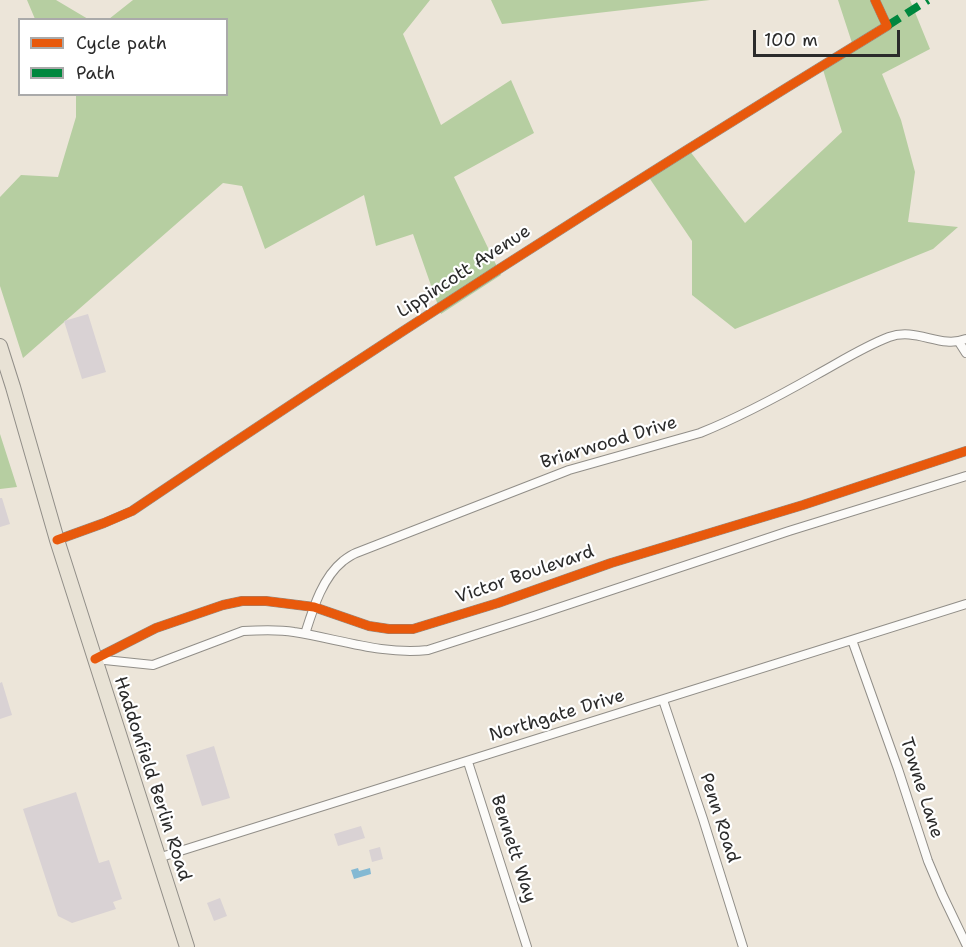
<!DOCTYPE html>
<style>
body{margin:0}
#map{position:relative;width:966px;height:947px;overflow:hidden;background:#ece5d9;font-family:"Shantell Sans",sans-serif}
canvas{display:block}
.legend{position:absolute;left:18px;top:18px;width:210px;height:78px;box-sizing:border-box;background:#fff;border:2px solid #aaa;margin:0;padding:8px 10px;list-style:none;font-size:18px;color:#2b2b2b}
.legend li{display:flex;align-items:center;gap:12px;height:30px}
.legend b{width:30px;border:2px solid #aaa}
.scale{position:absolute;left:753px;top:30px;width:147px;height:27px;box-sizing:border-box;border:3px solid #2b2b2b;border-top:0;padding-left:8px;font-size:18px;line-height:21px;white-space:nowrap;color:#2b2b2b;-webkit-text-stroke:4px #fff;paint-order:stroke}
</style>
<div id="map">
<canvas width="966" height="947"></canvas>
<ul class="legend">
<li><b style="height:8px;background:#e8590c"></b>Cycle path</li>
<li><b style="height:8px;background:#00873e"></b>Path</li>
</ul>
<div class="scale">100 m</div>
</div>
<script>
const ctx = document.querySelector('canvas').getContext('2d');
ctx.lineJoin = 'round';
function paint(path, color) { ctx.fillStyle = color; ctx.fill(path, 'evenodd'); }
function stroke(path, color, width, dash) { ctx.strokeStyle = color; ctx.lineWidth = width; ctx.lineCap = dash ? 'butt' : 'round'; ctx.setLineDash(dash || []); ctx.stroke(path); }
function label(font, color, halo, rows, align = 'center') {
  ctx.font = font + ' "Shantell Sans",sans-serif'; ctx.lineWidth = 4.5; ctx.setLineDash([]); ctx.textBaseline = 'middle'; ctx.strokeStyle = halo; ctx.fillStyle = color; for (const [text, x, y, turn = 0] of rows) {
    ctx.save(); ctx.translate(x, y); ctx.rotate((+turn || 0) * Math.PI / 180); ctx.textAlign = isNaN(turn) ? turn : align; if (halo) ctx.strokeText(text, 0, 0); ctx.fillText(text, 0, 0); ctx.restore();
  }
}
paint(new Path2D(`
 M27 0H56L88 19H35Z
 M133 0H430L403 34 441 125 511 80 534 133 454 177 501 275 441 314 413 234 376 246 364 195 265 249 242 186 223 183 23 358 0 286V197L21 175 58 177 76 117V95L226 94V20L109 19Z
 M491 0H710L502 24Z
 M838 0H910L930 49 882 74 901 120 915 172 908 222 958 227 933 249 735 329 692 295V241L650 179 689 150 745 223 842 132 821 63 853 46Z
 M0 434 17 487 0 489Z`), '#b6cea1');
paint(new Path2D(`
 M358 868 359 871 370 868 371 874 354 879 351 870Z`), '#84b9d3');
paint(new Path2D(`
 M88 314 106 372 82 379 64 321Z
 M0 498H2L10 524 0 527Z
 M2 682 12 715 0 719V683Z
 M214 746 230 798 202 806 186 755Z
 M76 792 99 863 109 860 122 899 113 902 116 909 72 923 58 916 23 809Z
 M361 826 365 838 338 846 334 834Z
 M380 847 383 859 372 862 369 850Z
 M220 898 227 916 214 921 207 903Z`), '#d9d2d4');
const street = new Path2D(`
 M959 342 966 353
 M57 540 104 523 132 511C380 343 632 182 887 26L875 0
 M305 634C313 609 322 578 343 561 347 558 351 555 356 553L569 470 700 433C740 417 779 396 816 375 840 362 863 347 889 337 917 327 940 349 966 339
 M852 640 898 769 928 861 942 894 966 944
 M95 659 156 628 223 605 242 601H266L314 607 369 626 389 629H413L498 603 611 563 803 505 966 451
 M95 659 153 665 243 631C259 630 278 629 294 632 339 639 382 655 428 650L534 616 789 531 966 476
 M663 700 703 819 743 947
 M468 762 527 947
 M158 858 966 604`);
const primary = new Path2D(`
 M0 346 13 387 57 540 187 947`);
stroke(street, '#918e88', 10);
stroke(primary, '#918e88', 16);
stroke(street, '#fcfbf9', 8);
stroke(primary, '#e8e2d5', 14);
stroke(new Path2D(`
 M887 26 928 0`), '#00873e', 8, [15, 8]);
stroke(new Path2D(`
 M57 540 104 523 132 511C380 343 632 182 887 26L875 0
 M95 659 156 628 223 605 242 601H266L314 607 369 626 389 629H413L498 603 611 563 803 505 966 451`), '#e8590c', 9);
label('18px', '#2b2b2b', '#fff', [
 ["Lippincott Avenue",464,272,-33],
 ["Briarwood Drive",609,443,-17],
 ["Victor Boulevard",525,575,-19],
 ["Northgate Drive",557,716,-17],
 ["Haddonfield Berlin Road",152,779,72],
 ["Towne Lane",921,788,72],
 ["Penn Road",719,818,72],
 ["Bennett Way",513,849,72]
]);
</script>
